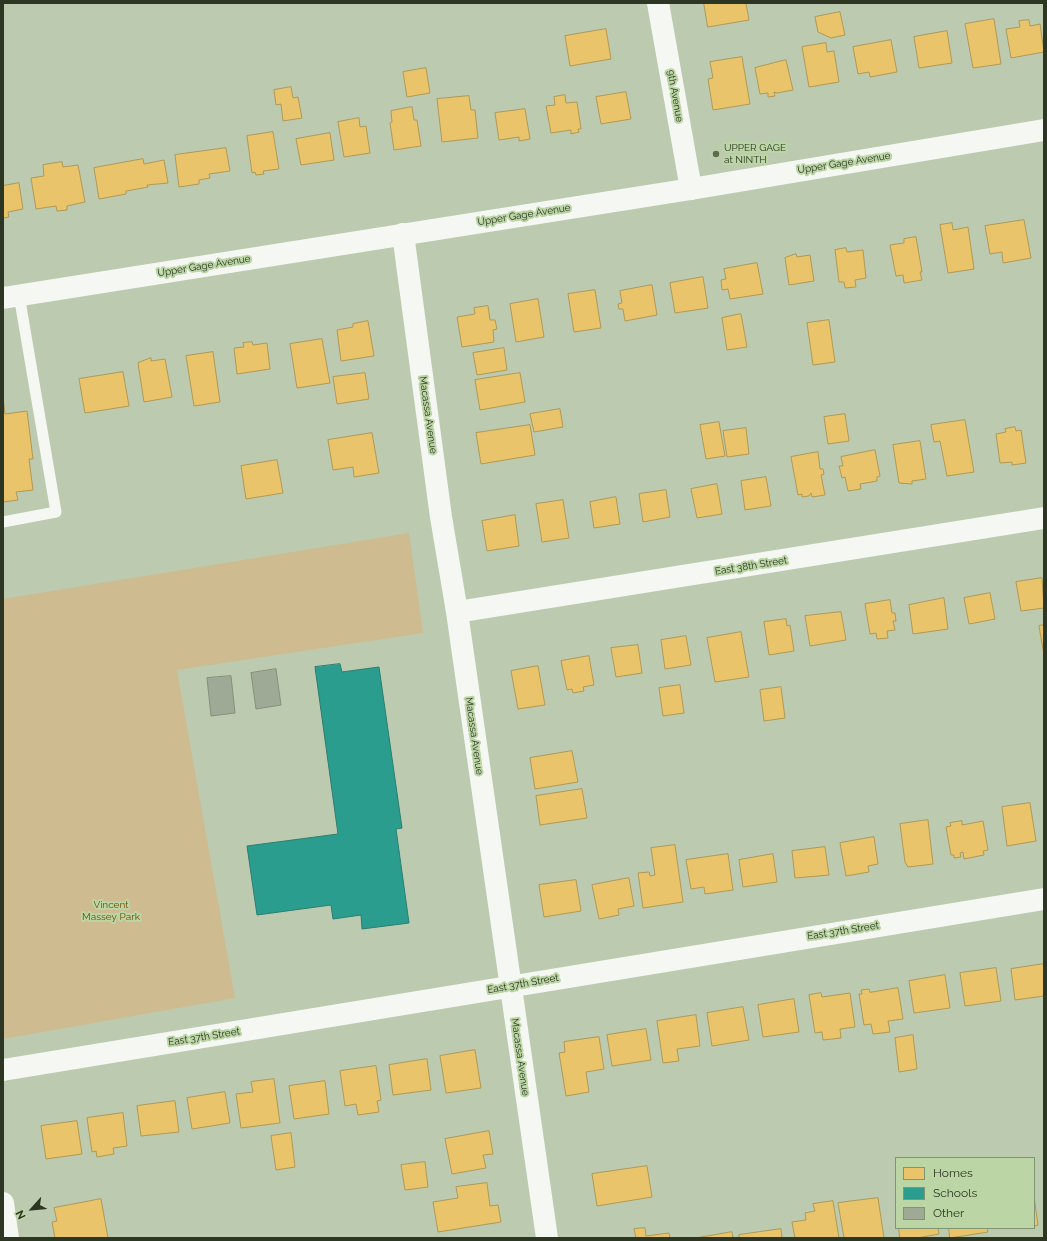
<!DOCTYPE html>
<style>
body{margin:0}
#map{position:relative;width:1047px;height:1241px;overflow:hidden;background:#bccab0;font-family:Raleway,sans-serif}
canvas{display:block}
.frame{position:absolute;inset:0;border:4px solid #2c3623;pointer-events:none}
.legend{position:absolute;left:895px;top:1157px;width:140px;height:72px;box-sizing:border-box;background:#bbd5a5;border:1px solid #829571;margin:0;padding:5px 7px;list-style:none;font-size:12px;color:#2c3623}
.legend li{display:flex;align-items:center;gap:8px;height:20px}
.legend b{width:20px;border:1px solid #829571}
.north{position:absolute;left:12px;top:1189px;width:40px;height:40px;-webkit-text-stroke:3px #bbd5a5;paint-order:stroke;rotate:243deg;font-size:11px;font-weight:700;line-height:16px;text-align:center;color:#2c3623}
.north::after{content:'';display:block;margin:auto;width:14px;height:18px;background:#2c3623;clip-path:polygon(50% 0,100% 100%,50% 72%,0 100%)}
</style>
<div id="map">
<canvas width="1047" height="1241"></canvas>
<div class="frame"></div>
<ul class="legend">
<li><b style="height:11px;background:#e9c46a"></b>Homes</li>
<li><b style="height:11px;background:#2a9d8f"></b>Schools</li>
<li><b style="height:11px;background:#9eaa95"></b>Other</li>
</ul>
<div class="north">N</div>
</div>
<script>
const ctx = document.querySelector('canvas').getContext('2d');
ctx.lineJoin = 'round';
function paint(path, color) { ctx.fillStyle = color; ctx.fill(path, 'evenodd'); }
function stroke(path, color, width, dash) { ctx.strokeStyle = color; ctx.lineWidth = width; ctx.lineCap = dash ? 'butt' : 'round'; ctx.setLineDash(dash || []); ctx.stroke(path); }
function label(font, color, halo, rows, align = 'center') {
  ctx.font = font + ' Raleway,sans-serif'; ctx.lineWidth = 4; ctx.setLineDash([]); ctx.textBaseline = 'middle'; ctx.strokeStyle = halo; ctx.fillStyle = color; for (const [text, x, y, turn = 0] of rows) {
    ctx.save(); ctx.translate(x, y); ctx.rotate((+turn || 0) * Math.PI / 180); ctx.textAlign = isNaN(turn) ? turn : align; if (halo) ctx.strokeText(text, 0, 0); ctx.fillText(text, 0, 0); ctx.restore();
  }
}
paint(new Path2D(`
 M409 533 423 633 177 670 235 998 3 1039V599Z`), '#cebb90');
const homes = new Path2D(`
 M704 3H746L749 20 708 27Z
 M840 12 845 35 831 38 818 32 815 17Z
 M994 19 1001 64 973 68 965 24Z
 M1029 20 1030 26 1040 24 1044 52 1011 58 1006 29 1020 27 1019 21Z
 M606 29 611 59 570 66 565 36Z
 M947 31 952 63 919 68 914 37Z
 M891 40 897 72 870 77 869 72 858 74 853 47Z
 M826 43 827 52 834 51 839 82 809 87 802 47Z
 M742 57 750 104 713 110 708 79 713 78 710 62Z
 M786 60 793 90 777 93 774 92 775 96 768 97V93L760 94 755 68Z
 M426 68 430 93 407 97 403 72Z
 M291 87 293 98 298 97 302 118 283 121 281 104 276 105 274 90Z
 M626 92 631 119 601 124 596 97Z
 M565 95 566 103 577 102 581 129H578L579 132 571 134V130L551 133 546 106 555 105 554 97Z
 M469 96 471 110H475L478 138 442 142 437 99Z
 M412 107 414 120H417L421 146 394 150 390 123 392 122 391 111Z
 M525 109 530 139 519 141V137L499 140 495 113Z
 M359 118 360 127 366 126 370 153 344 157 338 122Z
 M273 132 279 169 263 171 264 174 256 175 255 172 252 173 247 136Z
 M330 133 334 160 301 165 296 139Z
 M226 148 230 171 209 174 210 178 199 180V184L179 187 175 155Z
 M143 159 144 164 164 160 168 183 147 185 148 187 126 191V194L99 199 94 168Z
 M62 162 63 167 78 165 85 202 67 206V210L57 211 56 206 36 209 31 178 44 176 43 165Z
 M19 183 23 209 8 212 9 217 3 218V186Z
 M1024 220 1031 258 1003 263 1002 252 990 254 985 226Z
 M952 223 953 230 968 227 974 269 948 273 940 225Z
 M916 237 922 272H920L922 280 904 283 903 275 896 276 890 245 904 243V239Z
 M846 248 847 252 863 250 866 278 855 280 856 287 845 288 844 282H839L835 250Z
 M796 254 797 257 810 255 814 281 789 285 785 258Z
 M757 263 763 294 730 299 728 289 722 290 721 280 726 279 724 269Z
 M703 277 708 308 675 313 670 283Z
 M652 285 657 315 625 321 623 309H619L618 304 622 303 620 291Z
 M595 290 601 328 574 332 568 294Z
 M538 299 544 337 516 342 510 304Z
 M488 306 490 320H495L497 329 493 330 494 342 462 347 457 317 475 314 474 308Z
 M741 314 747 347 727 350 722 318Z
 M829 320 835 362 813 365 807 323Z
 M368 321 374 356 341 361 337 330 353 327V324Z
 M322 339 330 383 297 388 290 344Z
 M252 342 253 345 267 343 270 369 237 374 234 348 244 347 243 343Z
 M504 348 507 370 477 375 473 353Z
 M213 352 220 402 194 406 186 356Z
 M151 358V361L165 359 172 397 144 402 138 363Z
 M123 372 129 406 85 413 79 379Z
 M365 373 369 399 337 404 333 377Z
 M520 373 525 402 480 410 475 380Z
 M3 397 5 414 27 411 33 459H29L33 490 16 492 18 500 3 502Z
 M560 409 563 427 534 432 530 414Z
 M845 414 849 441 828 444 824 417Z
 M965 420 974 472 947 476 940 441 934 442 931 425Z
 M719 422 725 456 706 459 700 425Z
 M530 425 535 455 481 464 476 433Z
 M1015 427 1016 431 1021 430 1026 463 1012 465V462L1000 463 996 434 1006 432 1005 429Z
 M746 428 749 454 727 457 723 431Z
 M372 433 379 473 354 477 353 467 333 470 328 440Z
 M920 441 926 479 912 481V484L899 483 893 445Z
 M875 450 880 476 877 477V481L860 484 861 489 848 491 845 477 842 478 839 466H843L841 457Z
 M818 452 820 469H823L824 474 821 475 825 495 812 497 811 493 809 496 802 497V494L798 495 791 457Z
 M277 460 283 493 246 499 241 466Z
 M766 477 771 506 745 510 741 481Z
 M717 484 722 514 697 518 691 489Z
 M666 490 670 517 643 522 639 494Z
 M616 497 620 524 594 528 590 502Z
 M563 500 569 538 542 542 536 504Z
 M515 515 519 546 487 551 482 521Z
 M1042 578 1044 608 1021 611 1016 582Z
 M990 593 995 619 969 624 964 598Z
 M944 598 948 629 913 634 909 605Z
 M890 600 892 613H895L896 621H893L895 630 887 631 888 638 877 639 876 633 870 634 865 604Z
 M841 612 846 640 810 646 805 616Z
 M786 619 787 626 790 625 794 651 769 655 764 622Z
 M1044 625V655L1039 626Z
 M741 632 749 677 715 682 707 638Z
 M686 636 691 665 665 669 661 640Z
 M638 645 642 673 616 677 611 648Z
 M589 656 594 685 583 687 584 691 573 693 572 689 567 690 561 661Z
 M538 666 545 705 518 709 511 671Z
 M680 685 684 713 663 716 659 688Z
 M781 687 785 718 764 721 760 690Z
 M572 751 578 782 535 789 530 758Z
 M582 789 587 818 540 825 536 796Z
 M1030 803 1036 841 1007 846 1002 807Z
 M928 820 933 864 908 867 905 862 900 824Z
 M962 821V825L983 821 988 850 983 851 984 855 964 859 963 852 960 853 961 857 954 858V855H951L946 827 951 826 950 823Z
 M874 837 878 864 868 866 869 872 846 876 840 843Z
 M675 845 683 902 643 908 638 873 649 872 650 876 655 875 651 848Z
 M825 847 829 875 795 878 792 851Z
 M728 854 733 890 705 894 704 887 691 889 686 860Z
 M773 854 777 882 743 887 739 860Z
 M629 878 634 906 618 909 619 915 599 919 592 885Z
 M576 880 581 911 544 917 539 885Z
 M1044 964V996L1015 1000 1011 969Z
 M996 968 1001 1001 965 1006 960 973Z
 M945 975 950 1008 914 1013 909 981Z
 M898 988 903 1019 888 1021 890 1032 873 1034 871 1024 864 1025 859 994H862L861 990 869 989 870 992Z
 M821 993 822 997 850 993 855 1027 840 1029 841 1038 823 1040 822 1032 815 1033 809 995Z
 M794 999 799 1032 763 1037 758 1005Z
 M743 1007 749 1040 712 1046 707 1013Z
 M696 1015 700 1046 677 1049 679 1061 663 1063 657 1021Z
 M646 1029 651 1060 612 1066 607 1035Z
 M913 1035 917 1069 899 1072 895 1038Z
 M599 1037 604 1069 586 1072 589 1092 566 1096 559 1053 565 1052 564 1042Z
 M475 1050 481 1088 446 1093 440 1056Z
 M427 1059 431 1090 393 1095 389 1065Z
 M376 1066 381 1100 377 1101 379 1112 358 1115 356 1104 345 1106 340 1071Z
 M274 1079 280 1123 241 1128 236 1094 253 1092 251 1082Z
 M325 1081 329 1114 294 1119 289 1086Z
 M225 1092 230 1123 192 1129 187 1098Z
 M175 1101 179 1132 141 1136 137 1106Z
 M123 1113 127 1146 113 1148 114 1154 97 1157 96 1151 92 1152 87 1118Z
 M77 1121 82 1154 46 1159 41 1126Z
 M489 1131 493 1154 483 1155 486 1168 452 1174 445 1139Z
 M291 1133 295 1167 276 1170 271 1136Z
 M425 1162 428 1187 405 1190 401 1165Z
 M647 1166 652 1197 597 1206 592 1174Z
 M487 1183 490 1206 498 1205 501 1222 438 1232 433 1202 458 1198 456 1187Z
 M1034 1196 1038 1225 1034 1226Z
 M878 1198 884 1238H844L838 1203Z
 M101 1199 108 1238H55L52 1222 57 1221 54 1208Z
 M833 1201 839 1238H795L792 1222 806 1220 805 1213 815 1211 813 1204Z
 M645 1228 646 1236 669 1233 670 1238H636L634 1229Z
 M899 1228H938L939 1234 917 1238H900Z
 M949 1228H987L988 1232 950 1238Z
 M781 1229 782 1238H739V1235Z
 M732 1232 733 1238H696Z`);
paint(homes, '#e9c46a');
stroke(homes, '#b09955', 1);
const schools = new Path2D(`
 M340 664 342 672 379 667 402 828 396 829 409 923 362 929 361 915 333 919 331 905 257 915 247 846 338 834 315 667Z`);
paint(schools, '#2a9d8f');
stroke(schools, '#2b7e6f', 1);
const building = new Path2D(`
 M276 669 281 705 256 709 251 673Z
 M231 676 235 713 211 716 207 678Z`);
paint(building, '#9eaa95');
stroke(building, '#85907b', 1);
stroke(new Path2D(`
 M3 522 56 512 19 295`), '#f5f7f3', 11);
stroke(new Path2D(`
 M658 3 691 189
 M403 234 441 517 457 612 547 1238
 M457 612 1044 518
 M3 1070 1044 899
 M3 1203 8 1238`), '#f5f7f3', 22);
stroke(new Path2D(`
 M3 298 691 189 1044 130`), '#f5f7f3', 22);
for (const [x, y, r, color] of [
 [716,154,4,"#5e6a54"]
]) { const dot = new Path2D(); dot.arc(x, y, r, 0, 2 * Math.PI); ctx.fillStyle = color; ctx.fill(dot); stroke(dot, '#bbd5a5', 1.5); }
label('10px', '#2c3623', '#bbd5a5', [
 ["9th Avenue",675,96,80],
 ["Upper Gage Avenue",844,163,-9],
 ["Upper Gage Avenue",524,215,-9],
 ["Upper Gage Avenue",204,266,-9],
 ["Macassa Avenue",428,415,82],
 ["East 38th Street",751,566,-9],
 ["Macassa Avenue",474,736,82],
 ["East 37th Street",843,931,-9],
 ["East 37th Street",523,984,-10],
 ["East 37th Street",204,1037,-9],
 ["Macassa Avenue",520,1057,82]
]);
label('10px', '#2c3623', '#bbd5a5', [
 ["UPPER GAGE",724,148],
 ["at NINTH",724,160]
], 'left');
label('10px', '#774a00', '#bbd5a5', [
 ["Vincent",111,905],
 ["Massey Park",111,917]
]);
</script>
